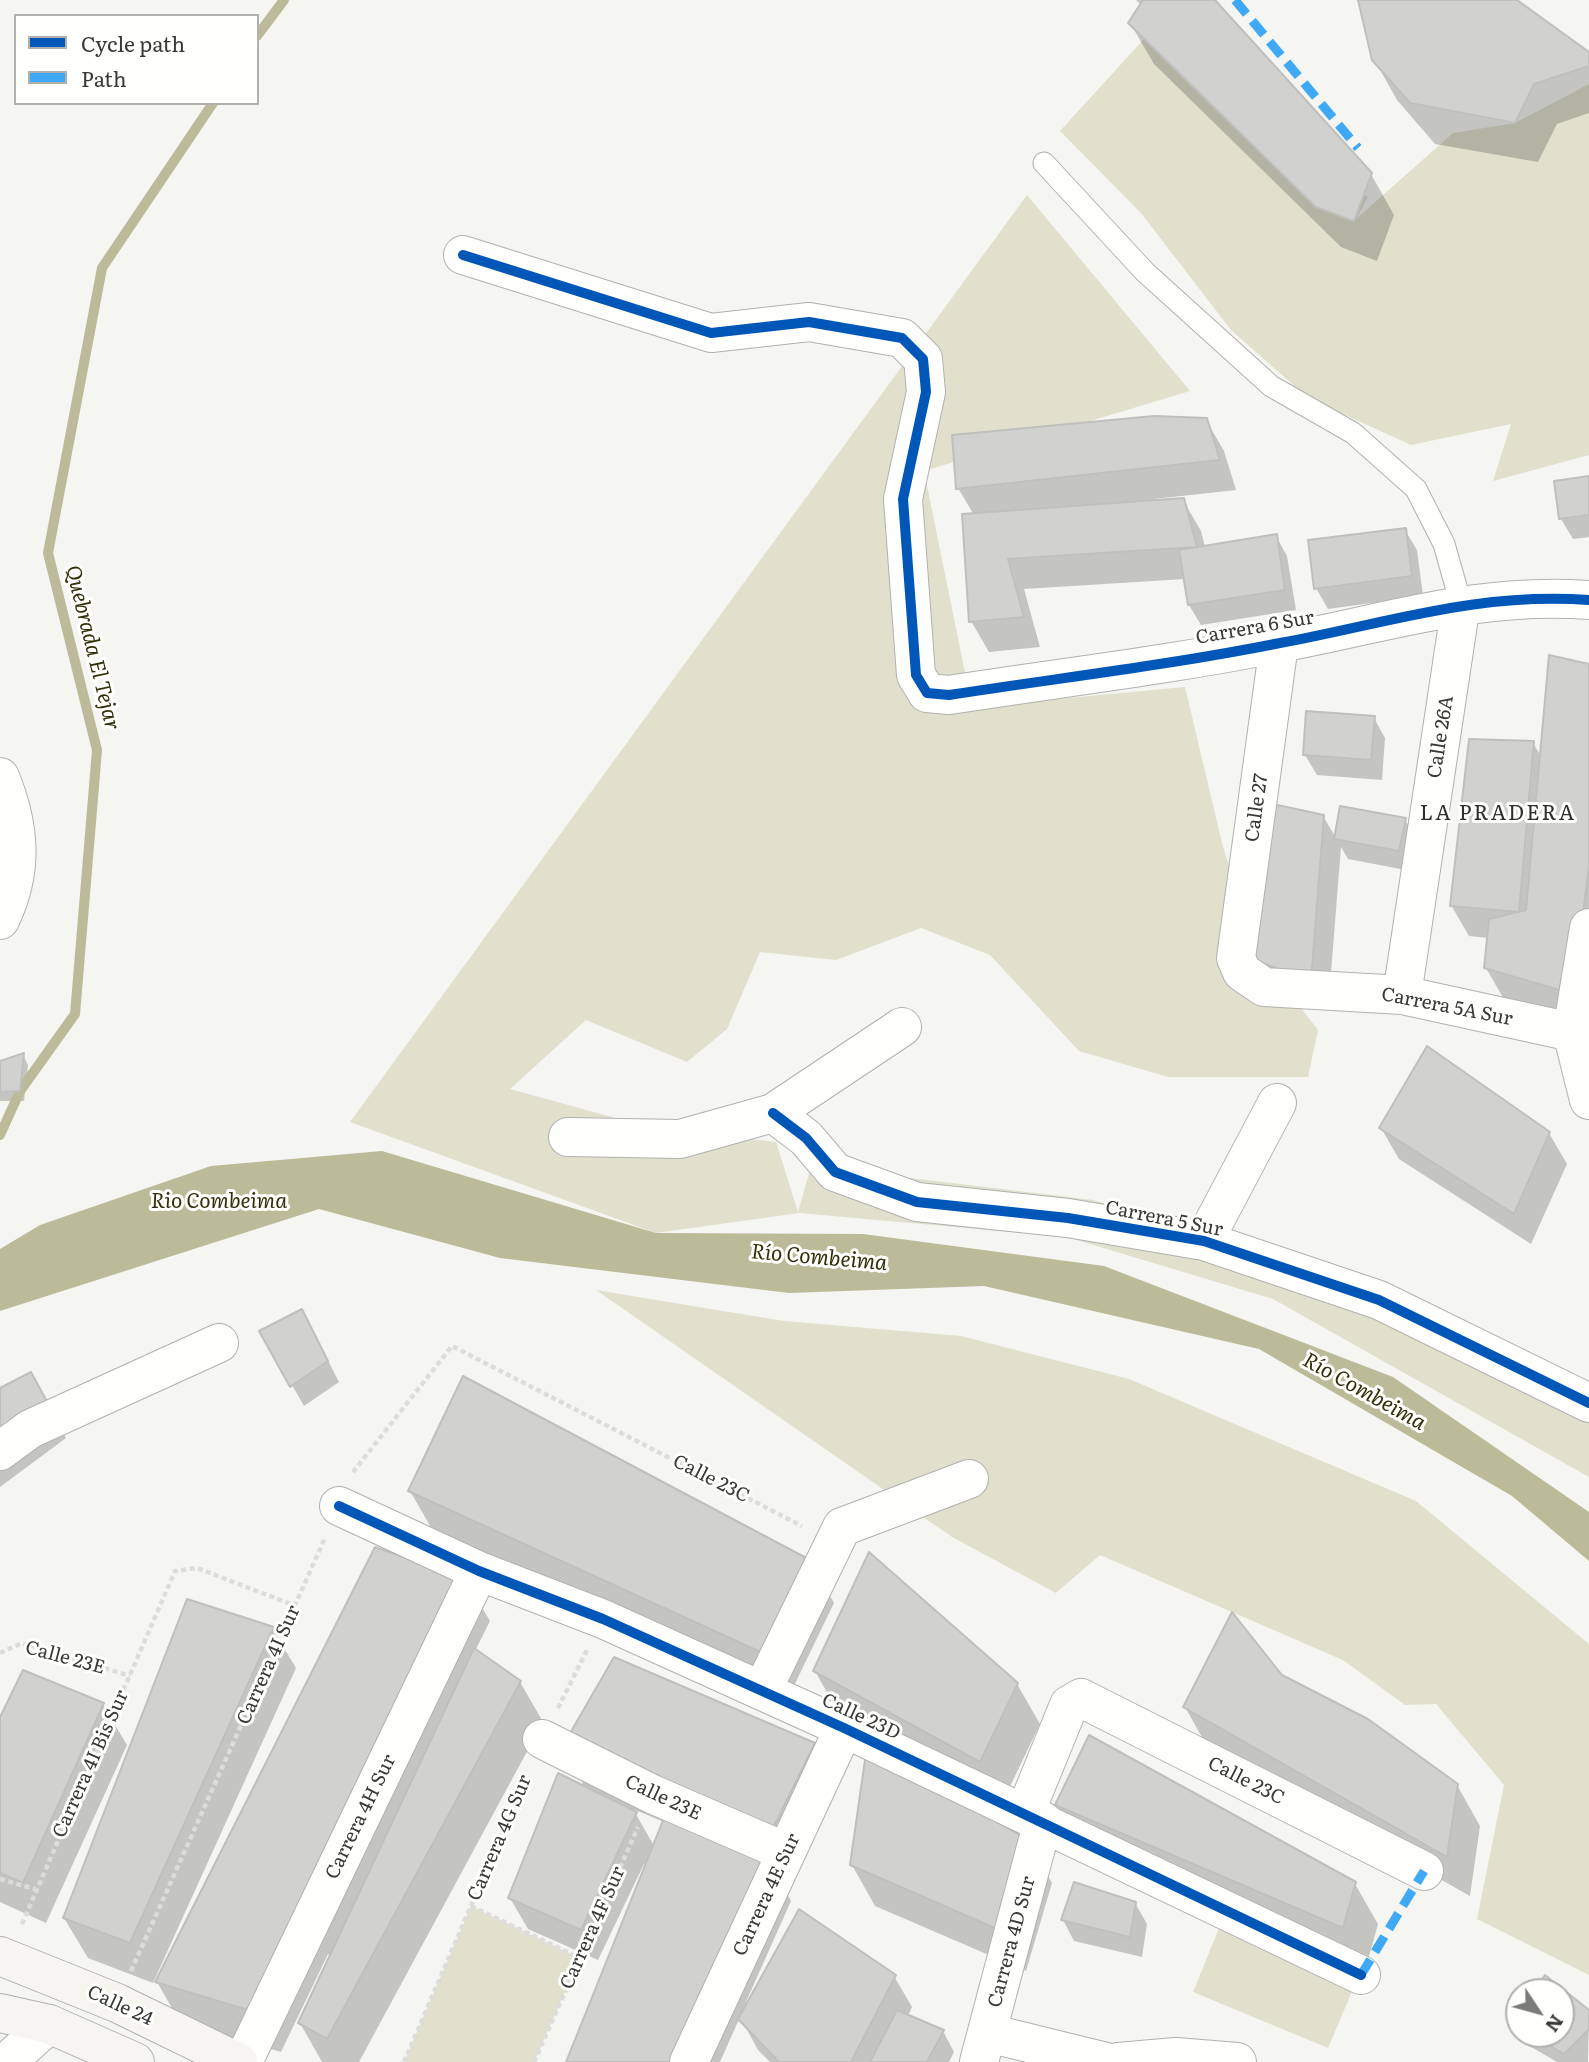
<!DOCTYPE html>
<meta charset="utf-8">
<style>
body{margin:0}
#map{position:relative;width:1589px;height:2062px;overflow:hidden;background:#f5f5f2;font-family:Literata,serif}
canvas{display:block}
.legend{position:absolute;left:14px;top:14px;width:245px;height:91px;box-sizing:border-box;background:#fffffe;border:2px solid #b0b0ae;margin:0;padding:9px 12px;list-style:none;font-size:21px;color:#393937}
.legend li{display:flex;align-items:center;gap:14px;height:35px}
.legend b{width:35px;border:2px solid #b0b0ae}
.north{position:absolute;left:1505px;top:1978px;width:70px;height:70px;box-sizing:border-box;background:#fffffe;border:2px solid #b0b0ae;border-radius:50%;rotate:126deg;font-size:19px;font-weight:700;line-height:28px;text-align:center;color:#393937}
.north::after{content:'';display:block;margin:auto;width:24px;height:32px;background:#7b7b78;clip-path:polygon(50% 0,100% 100%,50% 72%,0 100%)}
</style>
<div id="map">
<canvas width="1589" height="2062"></canvas>
<ul class="legend">
<li><b style="height:9px;background:#0057b8"></b>Cycle path</li>
<li><b style="height:9px;background:#3fa9f5"></b>Path</li>
</ul>
<div class="north">N</div>
</div>
<script>
const ctx = document.querySelector('canvas').getContext('2d');
ctx.lineJoin = 'round';
function paint(path, color) { ctx.fillStyle = color; ctx.fill(path, 'evenodd'); }
function stroke(path, color, width, dash) { ctx.strokeStyle = color; ctx.lineWidth = width; ctx.lineCap = dash ? 'butt' : 'round'; ctx.setLineDash(dash || []); ctx.stroke(path); }
function label(font, color, halo, rows, align = 'center') {
  ctx.font = font + ' Literata,serif'; ctx.lineWidth = 6; ctx.setLineDash([]); ctx.textBaseline = 'middle'; ctx.strokeStyle = halo; ctx.fillStyle = color; for (const [text, x, y, turn = 0] of rows) {
    ctx.save(); ctx.translate(x, y); ctx.rotate((+turn || 0) * Math.PI / 180); ctx.textAlign = isNaN(turn) ? turn : align; if (halo) ctx.strokeText(text, 0, 0); ctx.fillText(text, 0, 0); ctx.restore();
  }
}
paint(new Path2D(`
 M1175 5 1319 161 1368 197 1356 219 1453 133 1515 123 1589 84V455L1493 481 1511 424 1411 445 1308 398 1231 330 1141 213 1060 131Z
 M1027 195 1190 391 924 471 972 707 1185 687 1222 843 1253 946 1318 1030 1308 1077H1168L1079 1051 990 955 921 928 836 960 760 952 727 1029 687 1062 586 1020 510 1089 648 1127 776 1142 798 1212 811 1166 1093 1200 1318 1269 1589 1384V1477L1273 1299 1067 1237 799 1213 656 1233 350 1122Z
 M596 1290 784 1321 961 1336 1129 1379 1416 1501 1589 1644V1975L1477 1919 1504 1785 1436 1704 1405 1705 1343 1660 1100 1555 1056 1593 952 1537Z
 M471 1906 580 1958 534 2062H404Z
 M1220 1926 1356 1982 1328 2048 1193 1992Z`), '#e0e0cd');
paint(new Path2D(`
 M382 1151 656 1233 863 1234 1104 1266 1393 1377 1589 1512V1561L1512 1496 1259 1349 984 1286 789 1293 500 1258 319 1209 0 1311V1249L40 1225 211 1166Z`), '#bcbb99');
paint(new Path2D(`
 M1136 0H1213L1371 174 1394 215 1377 261 1341 247 1154 64 1130 23 1141 5Z
 M1360 0H1514L1589 54V113L1557 124 1538 162 1435 144 1397 100 1374 59Z
 M1206 420 1224 451 1236 490 1154 499V502L1183 500 1201 531 1205 547 1276 536 1287 556 1296 610 1201 625 1189 605 1185 579 1024 589 1040 647 989 652 971 621 974 515 958 488Z
 M1589 477V537L1573 539 1561 519 1556 482Z
 M1405 530 1417 550 1423 596 1328 609 1316 588Z
 M1589 665V1031L1509 1008 1486 968 1489 938 1469 936 1451 905 1533 743 1542 758Z
 M1374 718 1385 738 1382 780 1317 775 1305 755Z
 M1323 816 1336 838 1405 820 1417 840 1411 871 1348 859 1341 847 1328 1010 1273 991 1255 960Z
 M23 1055 28 1065 24 1101H0V1063Z
 M1381 1128 1549 1133 1567 1164 1531 1244 1399 1159Z
 M261 1331H313L339 1382 304 1406Z
 M0 1390 48 1405 66 1438 0 1487Z
 M410 1491 811 1562 834 1603 790 1694 433 1531Z
 M466 1580 490 1621 475 1651 520 1682 543 1722 359 2062H322L300 2023 331 1956 328 1954 281 2052 180 2022 157 1982Z
 M272 1628 296 1668 153 1983 88 1958 64 1918Z
 M815 1671 1017 1684 1040 1724 1003 1801 838 1712Z
 M24 1672 103 1705 127 1745 46 1923 0 1902V1721Z
 M1281 1677 1457 1785 1480 1826 1470 1896 1208 1748 1185 1707Z
 M814 1745 837 1785 771 1867 791 1901 746 2002 894 1976 912 2007 908 2016 943 2031 954 2052 949 2062H770L758 2050 740 2017 720 2062H568L647 1865 644 1864 598 1960 528 1929 510 1898 586 1789 563 1749ZM633 1809 664 1822 654 1846Z
 M1057 1805 1355 1884 1378 1924 1366 1967 1080 1845Z
 M1029 1842 1052 1883 1026 1971 875 1906 852 1865Z
 M1135 1903 1147 1924 1142 1957 1074 1941 1063 1920Z
 M1545 1977 1589 2013 1588 2062H1557L1526 2044 1520 2034H1561V1992H1535Z`), '#0003');
stroke(new Path2D(`
 M257 36 284 0
 M0 1135 20 1091 75 1014 97 750 48 553 102 268 213 103`), '#bcbb99', 10);
const building = new Path2D(`
 M1143 0H1215L1372 173 1354 221 1316 207 1128 23Z
 M1358 0H1517L1589 52V66L1534 84 1515 123 1410 103 1372 60Z
 M1154 416 1207 418 1220 460 956 489 952 435Z
 M1589 476V515L1559 519 1554 481Z
 M1184 498 1197 547 1008 559 1024 617 969 622 962 514Z
 M1406 528 1412 576 1314 589 1308 540Z
 M1277 534 1285 590 1188 605 1179 550Z
 M1549 655 1589 664V866L1573 994 1484 968 1489 919 1526 910Z
 M1306 711 1375 716 1371 760 1303 755Z
 M1469 739 1534 741 1519 912 1450 906Z
 M1268 803 1324 815 1311 981 1254 960Z
 M1340 806 1406 818 1399 851 1334 839Z
 M1427 1046 1550 1132 1514 1214 1379 1128Z
 M24 1053 20 1091 0 1092V1061Z
 M302 1309 328 1361 290 1387 259 1331Z
 M31 1372 50 1407 0 1444V1388Z
 M463 1376 812 1561 767 1655 408 1491Z
 M375 1547 468 1579 258 2013 155 1982Z
 M869 1552 1018 1683 980 1762 813 1671Z
 M187 1599 274 1627 130 1943 63 1918Z
 M1232 1612 1282 1675 1368 1719 1458 1784 1447 1857 1183 1707Z
 M474 1648 521 1681 327 2039 298 2023Z
 M614 1657 815 1743 769 1836 561 1749Z
 M23 1670 104 1703 23 1883 0 1873V1717Z
 M1089 1735 1356 1882 1343 1928 1055 1805Z
 M867 1746 1030 1841 1004 1932 850 1865Z
 M558 1773 637 1812 581 1930 508 1898Z
 M666 1813 769 1859 680 2062H566Z
 M1074 1882 1136 1902 1130 1937 1061 1920Z
 M799 1909 896 1975 851 2062H779L738 2019Z
 M1545 1975 1589 2010V2029L1564 2054 1530 2034H1561V1992H1533Z
 M897 2010 944 2030 927 2062H870Z
 M1519 2013V2028L1512 2023Z`);
paint(building, '#d1d1cf');
stroke(building, '#bfbfbd', 2);
const service = new Path2D(`
 M1044 163 1145 272 1271 386 1353 433 1416 489 1444 544 1461 604`);
const minor = new Path2D(`
 M463 255 711 333 809 322 902 338 923 359 926 392 903 499 916 675 927 693 949 695C1059 678 1170 665 1280 643 1388 623 1477 592 1589 600
 M1279 644 1236 958 1242 972 1264 987 1402 995 1572 1032
 M0 777C20 826 24 871 0 920
 M1589 928 1572 1032 1589 1100
 M1402 995 1461 604
 M773 1113 806 1138 835 1172 917 1202 1068 1218 1204 1241 1379 1300 1589 1403
 M568 1137 680 1139 773 1113 902 1027
 M1204 1241 1277 1103
 M0 1451 30 1429 219 1343
 M339 1506 479 1571 603 1619 844 1728 1361 1975
 M762 1691 842 1527 969 1479
 M542 1739 652 1794 786 1852
 M1025 1813 1069 1705 1081 1698 1424 1871
 M988 2033 1106 2062
 M7 2062 49 2024
 M243 2062 479 1571
 M689 2062 844 1728
 M979 2062 1043 1821
 M1118 2062 1176 2057 1237 2062`);
const secondary = new Path2D(`
 M0 1956 117 2003 238 2062
 M0 2013 49 2024 135 2062`);
stroke(service, '#b1b1af', 23);
stroke(minor, '#b1b1af', 40);
stroke(secondary, '#b1b1af', 40);
stroke(new Path2D(`
 M353 1472 452 1346 802 1526
 M0 1653 22 1643 130 1676
 M558 1708 587 1650
 M0 1879 35 1889
 M471 1906 580 1958
 M22 1924 175 1571 197 1568 296 1606
 M131 1971 325 1538
 M404 2062 528 1773
 M534 2062 638 1827`), '#dcdcdb', 4.5, [5, 3.5]);
stroke(service, '#fefefd', 21);
stroke(minor, '#fefefd', 38);
stroke(secondary, '#f6f5f0', 38);
stroke(new Path2D(`
 M1235 0 1358 148
 M1361 1975 1424 1871`), '#3fa9f5', 9, [18, 9]);
stroke(new Path2D(`
 M463 255 711 333 809 322 902 338 923 359 926 392 903 499 916 675 927 693 949 695C1059 678 1170 665 1280 643 1388 623 1477 592 1589 600
 M773 1113 806 1138 835 1172 917 1202 1068 1218 1204 1241 1379 1300 1589 1403
 M339 1506 479 1571 603 1619 844 1728 1361 1975`), '#0057b8', 10);
label('19px', '#393937', '#fffffe', [
 ["Carrera 6 Sur",1255,628,-10],
 ["Calle 26A",1441,737,-81],
 ["Calle 27",1257,808,-82],
 ["Carrera 5A Sur",1447,1007,11],
 ["Carrera 5 Sur",1164,1219,11],
 ["Calle 23C",711,1479,27],
 ["Calle 23E",65,1658,15],
 ["Carrera 4I Sur",269,1665,-66],
 ["Calle 23D",861,1717,25],
 ["Carrera 4I Bis Sur",91,1764,-66],
 ["Calle 23C",1246,1781,27],
 ["Calle 23E",663,1798,25],
 ["Carrera 4H Sur",361,1817,-64],
 ["Carrera 4G Sur",500,1838,-67],
 ["Carrera 4E Sur",767,1895,-65],
 ["Carrera 4F Sur",593,1928,-66],
 ["Carrera 4D Sur",1012,1942,-75],
 ["Calle 24",120,2006,25]
]);
label('italic 21px', '#313009', '#fffffe', [
 ["Quebrada El Tejar",92,648,76],
 ["Rio Combeima",219,1202],
 ["Río Combeima",819,1258,5],
 ["Río Combeima",1364,1392,29]
]);
ctx.letterSpacing = '2px';
label('21px', '#30302c', '#fffffe', [
 ["LA PRADERA",1498,814]
]);
ctx.letterSpacing = '0px';
</script>
